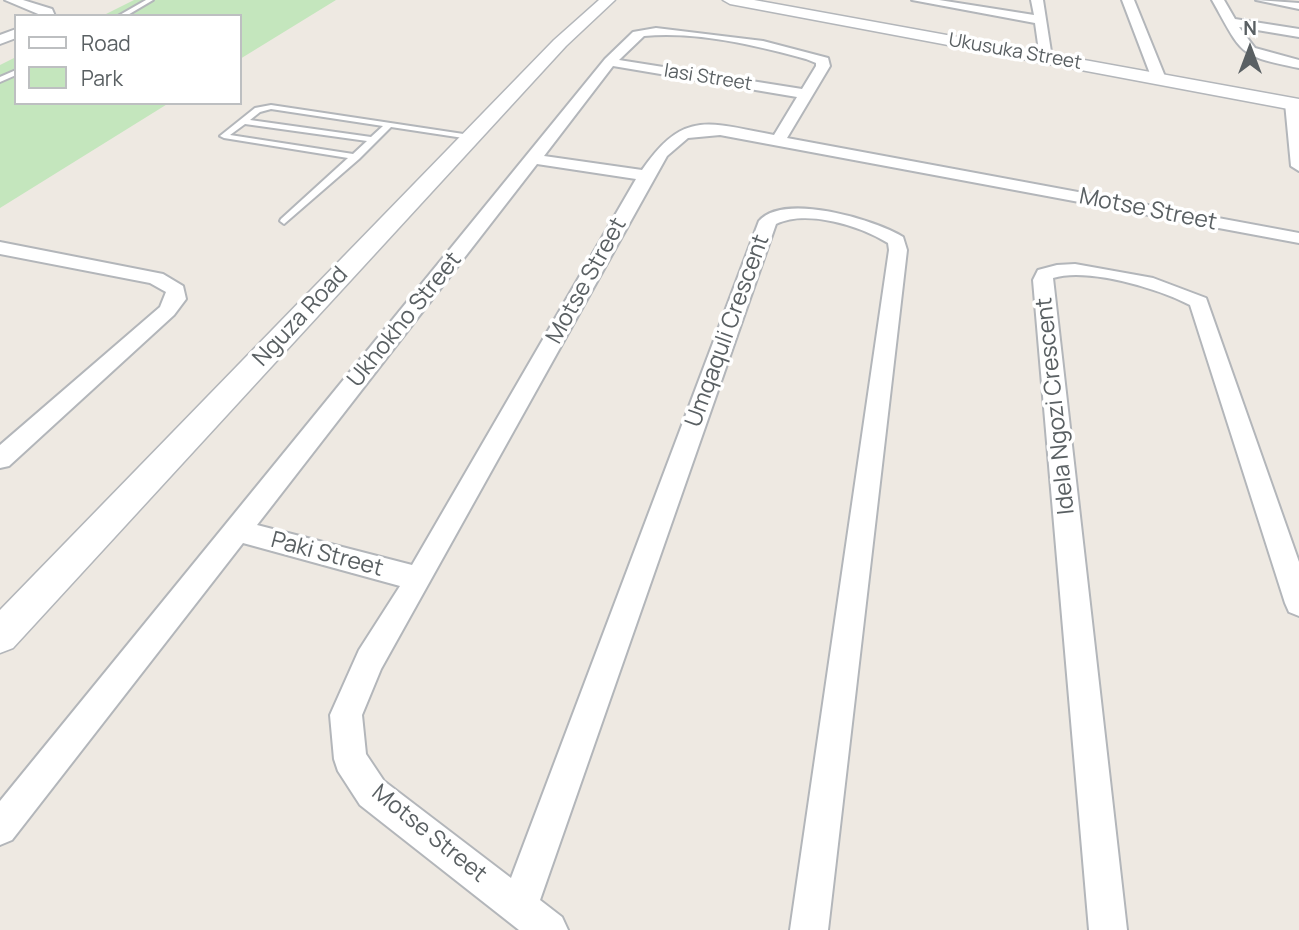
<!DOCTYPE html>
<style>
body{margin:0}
#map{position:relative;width:1299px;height:930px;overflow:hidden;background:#eee9e2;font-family:Manrope,sans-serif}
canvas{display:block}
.legend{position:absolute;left:14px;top:14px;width:228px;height:91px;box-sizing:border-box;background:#fff;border:2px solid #bdbfc1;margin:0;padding:9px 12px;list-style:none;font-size:21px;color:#5a6063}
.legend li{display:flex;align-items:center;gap:14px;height:35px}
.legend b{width:35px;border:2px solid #bdbfc1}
.north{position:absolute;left:1215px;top:14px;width:70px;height:70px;-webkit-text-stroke:5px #fff;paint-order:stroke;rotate:0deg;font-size:19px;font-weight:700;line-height:28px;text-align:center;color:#5a6063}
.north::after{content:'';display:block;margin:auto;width:24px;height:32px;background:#5a6063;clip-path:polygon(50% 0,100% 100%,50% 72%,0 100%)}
</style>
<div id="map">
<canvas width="1299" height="930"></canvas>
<ul class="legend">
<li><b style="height:9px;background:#fff"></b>Road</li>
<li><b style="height:19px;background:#c4e6bd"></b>Park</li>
</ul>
<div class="north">N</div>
</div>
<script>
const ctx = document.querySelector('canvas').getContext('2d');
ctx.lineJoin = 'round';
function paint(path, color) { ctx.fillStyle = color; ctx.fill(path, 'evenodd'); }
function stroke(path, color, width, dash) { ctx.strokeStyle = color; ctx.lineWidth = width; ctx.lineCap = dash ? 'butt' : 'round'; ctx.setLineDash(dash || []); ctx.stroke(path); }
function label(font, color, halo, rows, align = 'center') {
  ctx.font = font + ' Manrope,sans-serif'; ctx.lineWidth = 7; ctx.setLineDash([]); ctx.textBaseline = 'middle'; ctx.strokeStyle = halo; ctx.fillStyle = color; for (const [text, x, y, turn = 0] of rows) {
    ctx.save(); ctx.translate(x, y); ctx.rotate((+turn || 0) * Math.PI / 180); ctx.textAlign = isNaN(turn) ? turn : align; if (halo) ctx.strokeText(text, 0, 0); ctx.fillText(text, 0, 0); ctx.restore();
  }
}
paint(new Path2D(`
 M134 0H336L240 59V16H102Z
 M16 57V103H169L0 208V65Z`), '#c4e6bd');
const service = new Path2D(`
 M146 0H153L126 16H118Z
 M16 70V75L0 82V77Z
 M271 105 470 135 474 137 470 139 391 127 359 159 284 224 280 221 281 219 348 158 224 138 220 136 255 108ZM271 109 383 126 371 137 250 120 260 112ZM245 124 367 141 353 154 230 135Z`);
const minor = new Path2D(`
 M5 0H23L52 9 55 16H43Z
 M912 0H939L1034 15 1031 0H1043L1052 58 1046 62 1040 58 1035 23Z
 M1122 0H1134L1166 79 1164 82 1152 79Z
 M1212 0H1224L1235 19 1299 29V37L1239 27 1255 48 1299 60V68C1237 56 1242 53 1212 0Z
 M1256 0 1299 3V9Z
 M656 28 763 41 828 58 830 66 787 138 1299 233V243L720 135 688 138 667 156 381 669 362 715 366 754 384 781 511 878 759 221C784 192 876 220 903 237L907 250 828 930H790L889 250 888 243C861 226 807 209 776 224L540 900 562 917 568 930H519L360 805 338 771 334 759 330 715 359 650 400 586 243 543 12 840 0 845V801L605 59 633 32ZM644 36C696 31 755 45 806 59L816 63V66L802 89 619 60ZM613 66 797 97 774 135C709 123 684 109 642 170L544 156ZM537 164 636 179 412 565 257 525Z
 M16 29V38L0 44V35Z
 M1292 99 1299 103V171L1291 166 1285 103Z
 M0 242 163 274 183 286 186 299 174 315 9 466 0 468V445L160 307 166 292 150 283 0 254Z
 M1075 264 1153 278 1206 298 1299 562V616L1289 612 1285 603 1190 305C1159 289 1088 267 1053 278L1127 930H1089L1033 280 1038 270 1057 265Z`);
const tertiary = new Path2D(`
 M599 0H615L566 46 13 648 0 653V610L554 40Z
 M723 0H754L1299 99V111L730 4Z`);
stroke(service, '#b3b6ba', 4);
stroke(minor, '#b3b6ba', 4);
stroke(tertiary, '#b3b6ba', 3);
paint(service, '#fff');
paint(minor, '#fff');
paint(tertiary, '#fff');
label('19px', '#5a6063', '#fff', [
 ["Ukusuka Street",1015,52,10],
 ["Iasi Street",708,78,9]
]);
label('23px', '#5a6063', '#fff', [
 ["Motse Street",1148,210,11],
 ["Motse Street",587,281,-61],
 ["Nguza Road",301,317,-47],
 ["Ukhokho Street",405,320,-51],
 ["Umqaquli Crescent",728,331,-70],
 ["Idela Ngozi Crescent",1056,406,-96],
 ["Paki Street",327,555,15],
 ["Motse Street",429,834,39]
]);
</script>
